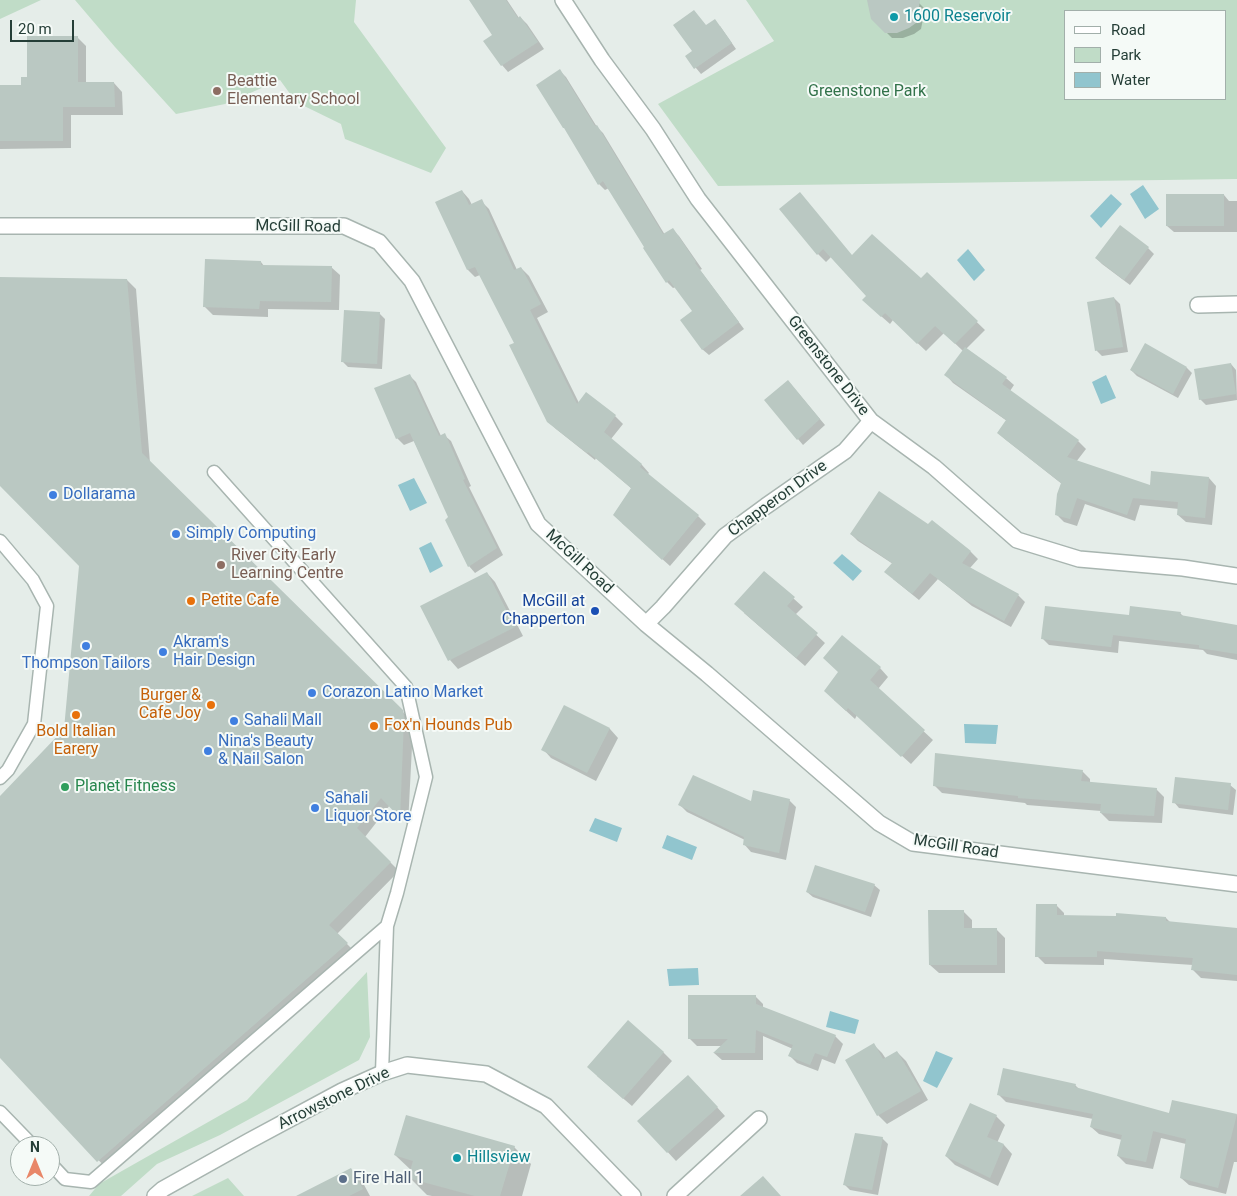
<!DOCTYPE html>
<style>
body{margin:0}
#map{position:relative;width:1237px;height:1196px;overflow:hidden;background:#e5ede9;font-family:Roboto,sans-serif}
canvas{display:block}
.legend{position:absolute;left:1064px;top:10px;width:162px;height:90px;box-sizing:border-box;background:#f5faf7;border:1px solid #a2afaa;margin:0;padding:6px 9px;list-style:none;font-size:15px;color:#253e37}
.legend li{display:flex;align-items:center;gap:10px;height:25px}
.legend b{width:25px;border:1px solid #a2afaa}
.north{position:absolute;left:10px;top:1136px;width:50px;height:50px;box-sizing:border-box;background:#f5faf7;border:1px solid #a2afaa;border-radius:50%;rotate:0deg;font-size:14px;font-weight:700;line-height:20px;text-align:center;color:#253e37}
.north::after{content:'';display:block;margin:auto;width:18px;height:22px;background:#e88668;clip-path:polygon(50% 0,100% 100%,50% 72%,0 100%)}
.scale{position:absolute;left:10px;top:20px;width:64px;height:22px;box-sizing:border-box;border:2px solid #253e37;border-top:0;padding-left:6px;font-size:15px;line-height:18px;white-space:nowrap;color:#253e37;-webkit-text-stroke:4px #f5faf7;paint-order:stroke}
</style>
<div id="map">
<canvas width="1237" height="1196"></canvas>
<ul class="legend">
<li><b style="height:6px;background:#fff"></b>Road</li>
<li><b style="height:14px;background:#c0dcc7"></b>Park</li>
<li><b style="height:14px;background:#91c5ce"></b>Water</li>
</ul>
<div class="north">N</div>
<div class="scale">20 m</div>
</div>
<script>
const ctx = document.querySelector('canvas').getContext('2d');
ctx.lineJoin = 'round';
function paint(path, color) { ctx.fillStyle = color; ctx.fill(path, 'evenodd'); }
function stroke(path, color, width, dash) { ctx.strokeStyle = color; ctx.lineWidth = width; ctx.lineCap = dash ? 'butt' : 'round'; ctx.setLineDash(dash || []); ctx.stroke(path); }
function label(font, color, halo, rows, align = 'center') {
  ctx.font = font + ' Roboto,sans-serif'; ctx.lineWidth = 4; ctx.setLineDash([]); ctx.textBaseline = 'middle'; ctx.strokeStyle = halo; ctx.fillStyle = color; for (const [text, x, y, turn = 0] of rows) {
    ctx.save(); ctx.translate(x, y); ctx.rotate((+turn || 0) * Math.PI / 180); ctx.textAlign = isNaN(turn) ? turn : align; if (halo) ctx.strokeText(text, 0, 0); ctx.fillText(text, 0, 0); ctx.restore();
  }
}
paint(new Path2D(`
 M0 0H41L0 19Z
 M75 0H356L354 22 446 148 431 173 345 139 341 124 296 102 280 80 225 104 176 114 115 47Z
 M746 0H1237V179L718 186 658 104 774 41ZM1066 11H1226V99H1066Z
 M367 972 370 1037 359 1060 220 1135 157 1164 121 1196H89L99 1184 247 1100Z
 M228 1178 244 1196H192Z`), '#c0dcc7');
paint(new Path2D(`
 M1143 185 1159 209 1145 219 1130 194Z
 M1111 194 1122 204 1101 228 1090 216Z
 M968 249 985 270 974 281 957 260Z
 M1106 375 1116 398 1101 404 1092 382Z
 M414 478 427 503 410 511 398 485Z
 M431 542 443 566 430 573 419 548Z
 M842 554 862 571 853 581 833 563Z
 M964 724 998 725 996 744 965 743Z
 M595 818 622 828 617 842 589 831Z
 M667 835 697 847 692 860 662 848Z
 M698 968 699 985 669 986 667 969Z
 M830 1011 859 1020 855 1034 826 1027Z
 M936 1051 953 1058 937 1088 923 1081Z`), '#91c5ce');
paint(new Path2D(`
 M471 0H507L519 18 520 17 527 24 544 49 508 72 502 65 494 35Z
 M871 0H916L925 9 921 29 914 34 903 38H892L872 18Z
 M706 26H720L736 49 701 74 686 56 694 51Z
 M78 38 86 46V83H114L122 92 123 115H71V148L0 149V87L22 86 28 78Z
 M559 70 566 77 597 127 603 133 665 235 673 230 679 236 702 269 700 270 744 329 709 355 702 349 694 312 676 287 673 288 667 282 609 188 605 190 599 184Z
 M462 191 469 199 472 205 481 201 489 209 517 270 521 268 529 276 548 312 537 318 579 403 587 394 615 416 623 424 611 439 642 465 649 473 647 475 698 516 706 524 670 566 622 523 632 489 596 458 595 460 556 429 548 421 516 343 480 275 475 277 468 270Z
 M1224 195 1229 201H1237V232H1174L1167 226Z
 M781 210 853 256 921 280 927 274 985 330 966 349 1006 378 1014 385 1010 391 1078 441 1086 449 1076 462 1151 487 1209 478 1216 486 1212 525 1186 522 1178 515 1179 509 1140 505 1135 521 1085 504 1077 526 1064 522 1056 514 1062 484 1006 440 998 433 1007 421 953 383 946 375 963 351 944 333 926 351 893 320 890 324 872 308 867 296 831 257 826 262 818 254Z
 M1148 248 1154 254 1130 285 1102 264 1096 258Z
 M261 262 264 266 331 267 340 275 339 310 268 309V317L213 315 204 306Z
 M0 278 127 280 136 289 150 463 411 720 413 727 408 825 390 805 365 837 399 871 337 934 355 952 107 1169 0 1056V798L65 730 80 566 0 485Z
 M1114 298 1120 304 1128 352 1102 356 1097 351 1088 303Z
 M379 313 385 319 382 369 348 367 343 362Z
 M1231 364 1236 370 1237 400 1206 405 1200 399Z
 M1187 368 1192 373 1178 398 1137 376 1131 370Z
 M409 375 416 382 441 436 444 435 451 441 471 486 469 487 503 555 475 573 469 566 450 518 414 441 404 445 397 438Z
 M788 381 825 425 803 445 766 401Z
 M932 522 971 552 978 559 970 568 1018 595 1025 602 1011 627 972 606 938 579 919 600 893 579V564L858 541 851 534 928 526Z
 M764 572 803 607 795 615 825 643 805 666 744 613Z
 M487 573 495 582 523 636 458 669 450 660Z
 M1180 613 1184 617 1237 626V660L1207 654 1203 650 1119 641 1118 653 1049 645 1043 639 1130 617Z
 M880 668 888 677 878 689 933 740 911 764 857 715 855 719 834 700 840 672Z
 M565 707 610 729 618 738 596 781 551 758 543 749Z
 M1082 771 1090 779V783L1156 789 1164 797 1162 823 1109 821 1101 813V811L1027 805 1025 803 942 793 934 785Z
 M1230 785 1236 790 1233 815 1179 808 1174 802Z
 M789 800 796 807 786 860 751 852 744 844 745 840 687 812 680 805 752 803Z
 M874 885 880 890 871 917 813 897 807 892Z
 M1056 905 1064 913V916L1166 918 1171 923 1237 930V981L1201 978 1193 970V965L1104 959V965L1045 964 1037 956Z
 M963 911 972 920V929H996L1005 938V973H939L930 965Z
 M755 996 763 1004V1008L835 1036 843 1044 835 1064 822 1059 818 1071 797 1063 790 1056 793 1049 763 1036V1060H722L714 1053 722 1046H697L689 1038Z
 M874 1045 882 1053 886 1059 897 1052 906 1061 928 1100 887 1124 878 1115 847 1060Z
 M663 1052 672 1061 632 1106 597 1076Z
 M697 1085 725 1116 676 1161 639 1121Z
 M1075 1085 1079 1089 1169 1114 1173 1101 1237 1115V1162H1234L1226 1194 1189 1185 1181 1178 1186 1144 1161 1138 1153 1169 1126 1164 1118 1156 1122 1140 1099 1134 1091 1127 1093 1119 1006 1102 998 1094Z
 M996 1116 1005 1125 997 1143 1004 1145 1012 1154 998 1186 955 1165 946 1156Z
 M882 1138 888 1144 878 1195 850 1190 844 1184Z
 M514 1147 531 1164 522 1196H432L427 1195 410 1178 412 1171 395 1155Z
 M350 1169 362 1181 370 1196H310Z`), '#0003');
paint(new Path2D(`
 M469 0H506L518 18 520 16 538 42 501 66 483 41 492 35Z
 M867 0H920L918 15 916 23 909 28 897 33H885L871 19Z
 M694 10 706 25 715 19 732 43 694 69 685 56 692 51 673 25Z
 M27 36H78V82H114L115 107H63V141H0V85H21V77H27Z
 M560 69 595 126 597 125 663 234 673 228 696 262 695 263 739 322 702 350 680 320 692 311 669 280 666 283 643 248 644 247 603 181 598 185 564 128H563L536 85Z
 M462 190 469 205 482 199 514 270 521 267 541 304 530 310 577 404 586 392 616 415 604 432 642 464 640 467 699 515 662 560 613 515 631 488 588 452 587 453 547 422 509 345 514 343 475 267 467 270 435 202Z
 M800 192 852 255 872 234 921 278 927 272 978 321 955 344 935 326 917 344 885 313 881 317 862 300 866 296 823 249 817 255 779 209Z
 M1166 194H1224V226H1166Z
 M1120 225 1149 247 1124 280 1095 258Z
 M205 259 261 261V265L332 266 331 302 260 301 259 309 203 307Z
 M0 277 127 279 142 453 403 710 404 717 400 818 381 798 357 828 391 862 329 925 348 943 97 1162 0 1058V796L64 729 79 566 0 486Z
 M1114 297 1123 347 1095 351 1087 302Z
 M344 310 380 312 377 364 341 362Z
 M1145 343 1187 367 1173 394 1130 370Z
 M965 347 1007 377 1002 384 1079 440 1067 457 1150 485 1151 471 1209 477 1205 518 1177 515 1178 502 1133 498 1127 515 1077 498 1070 519 1055 515 1057 494 1061 483 997 433 1006 420 944 375Z
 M1231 363 1236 394 1199 400 1194 369Z
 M410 374 439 436 445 433 465 479 463 480 497 548 468 567 445 520 448 517 410 433 396 439 374 388Z
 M788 380 820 419 797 440 764 400Z
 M879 491 928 524 932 520 971 551 962 563 1019 594 1004 621 964 599 930 573 912 594 884 572 892 563 850 534Z
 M764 571 795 597 787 606 818 633 796 658 734 604Z
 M487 572 515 627 448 661 420 606Z
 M1045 606 1129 615 1130 606 1181 612 1180 615 1237 625V654L1199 648V645L1113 635 1111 647 1041 639Z
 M842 635 881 667 870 680 925 730 901 757 848 708 846 711 824 691 838 672 823 658Z
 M564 705 610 728 587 773 541 750Z
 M935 753 1083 770 1081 781 1157 788 1154 816 1100 813 1101 804 1018 798V796L933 786Z
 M693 775 751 801 753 790 790 799 779 853 743 845 744 837 678 805Z
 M1175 777 1231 783 1228 810 1172 803Z
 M815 865 875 884 865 912 806 892Z
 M1036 904H1057V915L1116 916V913L1166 917V921L1237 928V975L1191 970 1193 958 1097 951V957H1035Z
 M928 910H964V928H997V965H929Z
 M688 995H756V1004L836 1035 827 1057 815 1053 810 1065 788 1056 793 1045 756 1030 755 1053H713L728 1039H688Z
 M628 1020 664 1052 623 1099 587 1067Z
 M874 1043 883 1059 897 1051 921 1091 877 1116 845 1060Z
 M1003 1068 1076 1084 1075 1087 1169 1113 1172 1100 1237 1114 1218 1188 1180 1178 1186 1139 1153 1131 1146 1162 1117 1156 1122 1135 1090 1127 1093 1114 997 1095Z
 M688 1075 718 1107 667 1153 637 1121Z
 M970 1103 997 1115 987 1137 1004 1144 990 1178 945 1156Z
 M406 1115 515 1146 500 1196H475L408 1178 413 1161 394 1155Z
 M855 1133 883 1137 872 1190 843 1185Z
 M351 1168 363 1189 349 1196H296Z
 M763 1176 781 1196H740Z`), '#bac8c2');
const service = new Path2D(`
 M0 541 33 580 47 606 34 724 8 770 0 778
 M382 1073 387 926
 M0 1112 33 1146
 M50 1163 65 1179 91 1182 387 926 397 893 426 777 406 687 214 472`);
const minor = new Path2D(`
 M563 0 602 60 653 129 698 199 871 421 934 467 1017 540 1079 559 1183 568 1237 576
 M0 226H344L379 242 412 281 538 524 646 624 707 674 879 823 913 843 1237 884
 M1198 305 1237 304
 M646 624 663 607 725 536 766 506 845 451 871 421
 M155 1196 163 1189 249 1141 342 1091 382 1073 407 1065 486 1074 546 1106 633 1196
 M675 1196 759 1119`);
stroke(service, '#a8b5b0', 15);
stroke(minor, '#a8b5b0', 18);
stroke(service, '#fff', 12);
stroke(minor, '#fff', 15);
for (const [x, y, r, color] of [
 [894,17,5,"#0f9aa8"],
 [217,91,5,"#8d6e63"],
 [53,495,5,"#3f7fe0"],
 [176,534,5,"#3f7fe0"],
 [221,565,5,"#8d6e63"],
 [191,601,5,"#e8710a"],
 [595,611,5,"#1a4fb4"],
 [86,646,5,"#3f7fe0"],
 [163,652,5,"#3f7fe0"],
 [312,693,5,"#3f7fe0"],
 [211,705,5,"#e8710a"],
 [76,715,5,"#e8710a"],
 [234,721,5,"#3f7fe0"],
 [374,726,5,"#e8710a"],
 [208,751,5,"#3f7fe0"],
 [65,787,5,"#2e9e5b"],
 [315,808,5,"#3f7fe0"],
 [457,1158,5,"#0f9aa8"],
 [343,1179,5,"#5c6f8a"]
]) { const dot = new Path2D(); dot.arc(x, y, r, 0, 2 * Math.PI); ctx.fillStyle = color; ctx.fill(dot); stroke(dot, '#f5faf7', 2); }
label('16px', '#0d838f', '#f5faf7', [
 ["1600 Reservoir",904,17],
 ["Hillsview",467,1158]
], 'left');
label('16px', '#785e54', '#f5faf7', [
 ["Beattie",227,82],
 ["Elementary School",227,100],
 ["River City Early",231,556],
 ["Learning Centre",231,574]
], 'left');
label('16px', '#32724a', '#f5faf7', [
 ["Greenstone Park",867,92]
]);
label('16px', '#253e37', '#f5faf7', [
 ["McGill Road",298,227,1],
 ["Greenstone Drive",828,366,52],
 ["Chapperon Drive",778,499,-36],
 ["McGill Road",579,562,43],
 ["McGill Road",956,847,9],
 ["Arrowstone Drive",334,1099,-26]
]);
label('16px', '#366cbe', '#f5faf7', [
 ["Dollarama",63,495],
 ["Simply Computing",186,534],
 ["Akram's",173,643],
 ["Hair Design",173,661],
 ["Thompson Tailors",86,664,"center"],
 ["Corazon Latino Market",322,693],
 ["Sahali Mall",244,721],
 ["Nina's Beauty",218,742],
 ["& Nail Salon",218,760],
 ["Sahali",325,799],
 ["Liquor Store",325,817]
], 'left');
label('16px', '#c56008', '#f5faf7', [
 ["Petite Cafe",201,601],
 ["Burger &",201,696,"right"],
 ["Cafe Joy",201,714,"right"],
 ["Fox'n Hounds Pub",384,726],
 ["Bold Italian",76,732,"center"],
 ["Earery",76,750,"center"]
], 'left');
label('16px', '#164399', '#f5faf7', [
 ["McGill at",585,602],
 ["Chapperton",585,620]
], 'right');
label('16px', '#27864d', '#f5faf7', [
 ["Planet Fitness",75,787]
], 'left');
label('16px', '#4e5e75', '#f5faf7', [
 ["Fire Hall 1",353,1179]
], 'left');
</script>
